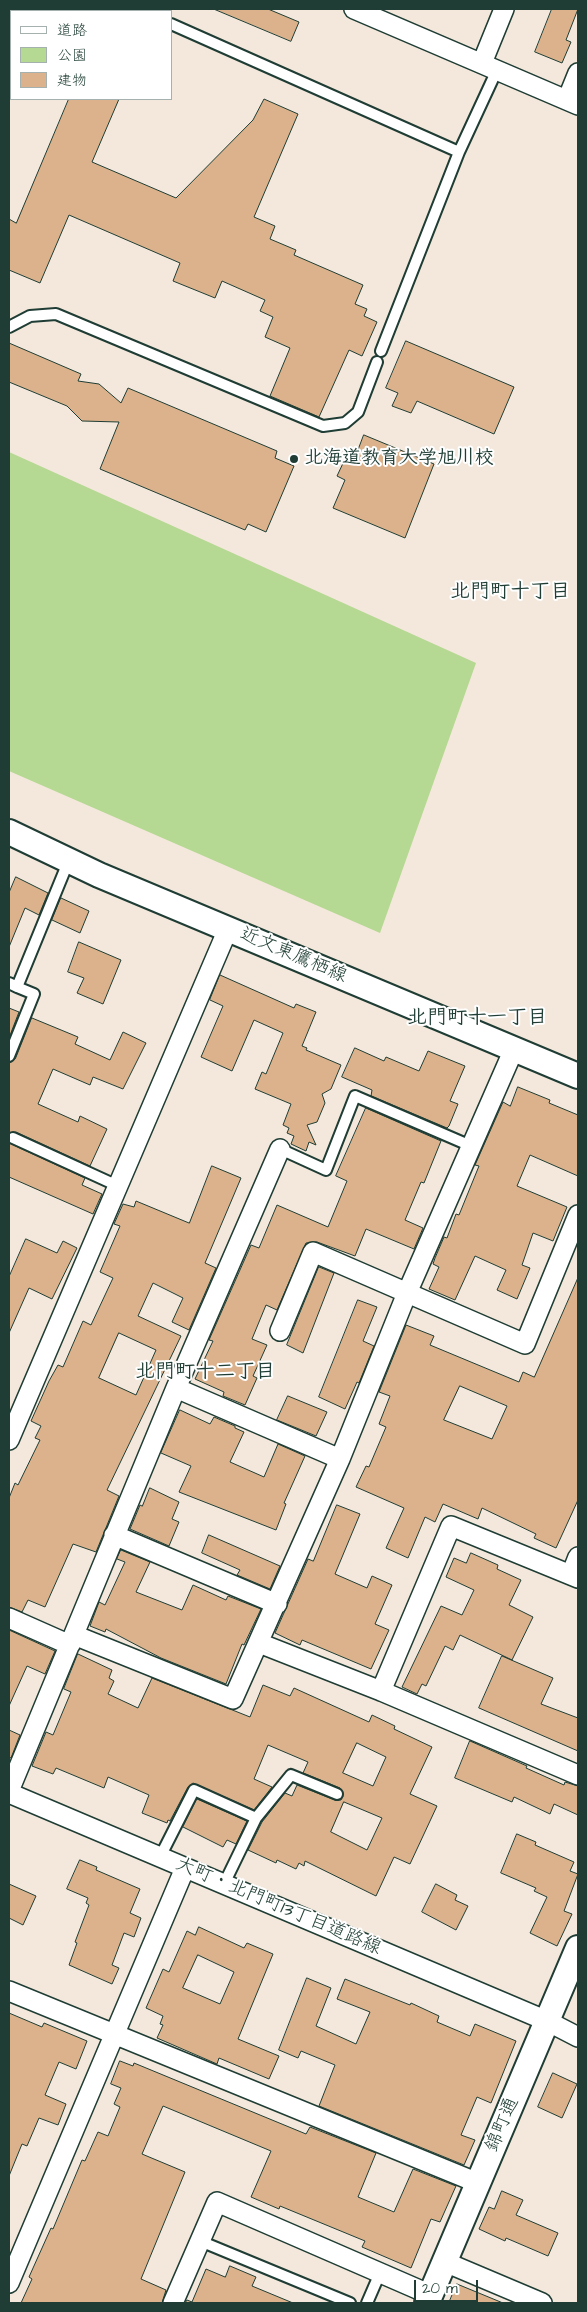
<!DOCTYPE html>
<meta charset="utf-8">
<style>
body{margin:0}
#map{position:relative;width:587px;height:2312px;overflow:hidden;background:#f4e8dc;font-family:"Architects Daughter","Klee One",sans-serif}
canvas{display:block}
.frame{position:absolute;inset:0;border:10px solid #1f3d34;pointer-events:none}
.legend{position:absolute;left:10px;top:10px;width:162px;height:90px;box-sizing:border-box;background:#fff;border:1px solid #a5b1ae;margin:0;padding:6px 9px;list-style:none;font-size:15px;color:#1f3d34}
.legend li{display:flex;align-items:center;gap:10px;height:25px}
.legend b{width:25px;border:1px solid #a5b1ae}
.scale{position:absolute;left:414px;top:2280px;width:64px;height:22px;box-sizing:border-box;border:2px solid #1f3d34;border-top:0;padding-left:6px;font-size:15px;line-height:18px;white-space:nowrap;color:#1f3d34;-webkit-text-stroke:4px #fff;paint-order:stroke}
</style>
<div id="map">
<canvas width="587" height="2312"></canvas>
<div class="frame"></div>
<ul class="legend">
<li><b style="height:6px;background:#fff"></b>道路</li>
<li><b style="height:14px;background:#b5d892"></b>公園</li>
<li><b style="height:14px;background:#dbb28c"></b>建物</li>
</ul>
<div class="scale">20 m</div>
</div>
<script>
const ctx = document.querySelector('canvas').getContext('2d');
ctx.lineJoin = 'round';
function paint(path, color) { ctx.fillStyle = color; ctx.fill(path, 'evenodd'); }
function stroke(path, color, width, dash) { ctx.strokeStyle = color; ctx.lineWidth = width; ctx.lineCap = dash ? 'butt' : 'round'; ctx.setLineDash(dash || []); ctx.stroke(path); }
function label(font, color, halo, rows, align = 'center') {
  ctx.font = font + ' "Architects Daughter","Klee One",sans-serif'; ctx.lineWidth = 4; ctx.setLineDash([]); ctx.textBaseline = 'middle'; ctx.strokeStyle = halo; ctx.fillStyle = color; for (const [text, x, y, turn = 0] of rows) {
    ctx.save(); ctx.translate(x, y); ctx.rotate((+turn || 0) * Math.PI / 180); ctx.textAlign = isNaN(turn) ? turn : align; if (halo) ctx.strokeText(text, 0, 0); ctx.fillText(text, 0, 0); ctx.restore();
  }
}
paint(new Path2D(`
 M9 452 476 663 380 933 9 771Z`), '#b5d892');
const building = new Path2D(`
 M214 9H268L299 22 291 41Z
 M552 9H578L566 40 571 42 562 63 535 52Z
 M69 99H119L92 162 176 198 253 120 264 99 298 114 254 217 275 226 270 239 296 250 294 255 363 285 355 304 367 309 364 316 377 322 362 356 349 350 319 417 270 396 290 348 265 337 273 317 260 311 265 300 222 281 215 298 173 281 180 263 69 215 40 283 9 270V219L16 223Z
 M406 341 514 387 494 434 417 401 411 413 392 406 398 393 386 388Z
 M9 343 81 374 78 381 99 384 121 403 128 388 277 451 275 458 294 466 266 532 248 524 245 530 100 469 119 422 82 421 67 406 9 382Z
 M364 435 434 464 405 538 333 508 345 480 337 476 345 459 353 462Z
 M16 877 48 893 39 915 25 908 9 947V893Z
 M61 898 89 911 80 933 52 920Z
 M79 942 121 960 103 1004 77 993 84 978 68 972Z
 M220 975 294 1008 296 1004 316 1012 302 1046 307 1048 306 1050 341 1065 331 1089 322 1094 325 1103 317 1122 307 1125 316 1145 309 1142 306 1151 291 1144 294 1136 287 1133 289 1128 283 1125 291 1104 255 1089 262 1072 266 1074 283 1033 254 1020 232 1071 201 1057 223 1006 210 1000Z
 M9 1008 19 1012 9 1038Z
 M32 1018 78 1037 75 1044 110 1060 123 1032 146 1043 123 1089 93 1077 90 1085 53 1069 38 1104 78 1122 80 1116 107 1129 90 1166 16 1132 9 1133V1063L15 1059Z
 M355 1048 384 1061 386 1057 419 1071 428 1051 465 1066 450 1101 458 1104 449 1126 447 1128 371 1096 372 1090 342 1077Z
 M518 1087 550 1100 549 1103 578 1115V1176L530 1155 517 1186 567 1207 553 1241 533 1233 522 1265 530 1268 517 1299 497 1290 506 1270 475 1256 455 1300 429 1289 439 1267 433 1264 435 1258 444 1237 447 1238 456 1214 459 1215 479 1166 475 1165 503 1102 510 1106Z
 M366 1108 441 1141 424 1183 421 1182 405 1220 423 1228 414 1249 366 1229 355 1256 317 1242 306 1243 277 1310 266 1305 252 1339 267 1345 253 1376 257 1378 245 1405 223 1396 224 1392 195 1379 213 1341 209 1340 251 1245 259 1248 277 1205 328 1227 347 1181 336 1176Z
 M9 1143 85 1178 82 1185 102 1194 93 1214 9 1177Z
 M212 1166 241 1178 205 1263 216 1268 189 1330 172 1322 183 1298 153 1283 138 1316 181 1336 107 1490 119 1496 96 1552 73 1544 45 1607 28 1600 22 1612 9 1607V1498L15 1483 18 1485 40 1440 35 1438 41 1426 31 1421 49 1381 58 1365 63 1367 83 1321 91 1325 113 1278 100 1272 120 1226 114 1224 123 1204 134 1207 136 1201 189 1223ZM119 1333 156 1350 136 1395 99 1378Z
 M26 1239 57 1253 63 1241 77 1248 52 1299 29 1288 9 1333V1277Z
 M319 1267 334 1273 303 1353 287 1345Z
 M578 1278V1500L556 1548 534 1538 536 1534 482 1508 478 1519 443 1504 435 1522 425 1517 408 1558 386 1548 404 1508 356 1487 366 1466 369 1467 386 1427 379 1424 390 1396 379 1392 406 1325 434 1336 430 1345 519 1382 523 1372 534 1377ZM460 1386 507 1406 492 1439 444 1420Z
 M358 1300 377 1307 363 1341 374 1346 359 1383 357 1382 345 1409 319 1397Z
 M288 1396 327 1412 316 1436 277 1420Z
 M180 1410 210 1424 214 1417 235 1426V1428L244 1432 230 1462 264 1477 278 1444 305 1456 284 1503 286 1504 276 1530 179 1492 191 1466 161 1453Z
 M150 1488 179 1502 172 1519 179 1522 169 1546 130 1529 140 1505 142 1506Z
 M337 1505 360 1514 335 1574 367 1588 372 1576 392 1585 375 1624 389 1630 371 1669 302 1640 300 1645 275 1633 308 1559 313 1561Z
 M209 1535 280 1566 270 1589 237 1575 240 1570 202 1553Z
 M121 1550 150 1562 136 1592 182 1610 193 1585 226 1600 228 1596 261 1609 244 1645 242 1644 226 1684 161 1658 106 1629 105 1632 90 1626 99 1602 105 1605 125 1562 117 1559Z
 M471 1553 498 1565 497 1569 521 1580 509 1605 533 1617 512 1660 460 1635 453 1650 445 1646 426 1686 422 1684 417 1694 402 1687 441 1606 462 1615 474 1590 446 1577 454 1558 466 1563Z
 M9 1630 55 1651 45 1674 27 1666 9 1706Z
 M78 1654 112 1670 109 1678 114 1681 108 1694 138 1708 152 1678 250 1717 263 1685 290 1696 294 1688 369 1722 372 1715 395 1726 394 1729 432 1747 410 1794 437 1806 410 1864 394 1857 376 1896 305 1861 304 1866 299 1863 296 1869 277 1860 276 1863 248 1850 262 1822 285 1793 292 1796 297 1785 335 1800H341L343 1796 340 1788 303 1773 308 1762 268 1745 254 1779 272 1787 254 1810 193 1783 188 1787 170 1821 168 1820 167 1823 142 1813 149 1795 108 1777 104 1788 56 1768 53 1774 32 1766 46 1732 53 1735 71 1692 64 1689ZM357 1743 386 1757 373 1786 343 1773ZM344 1802 382 1818 367 1850 331 1832Z
 M502 1656 553 1678 541 1704 578 1718V1751L479 1708Z
 M9 1730 20 1735 11 1758 9 1757Z
 M470 1741 527 1766 526 1768 564 1785 565 1782 578 1786V1815L554 1804 550 1814 514 1797 512 1802 455 1778Z
 M197 1799 247 1821 236 1844 227 1840 223 1847 183 1827Z
 M517 1834 536 1842 535 1845 574 1862 570 1871 578 1874 564 1911 572 1914 557 1946 530 1933 547 1897 534 1891 536 1888 501 1873Z
 M80 1860 97 1867 96 1870 140 1889 130 1913 141 1918 134 1937 124 1933 112 1965 119 1968 112 1984 69 1965 77 1943 75 1942 89 1905 86 1903 88 1898 67 1889Z
 M9 1884 36 1896 23 1925 9 1918Z
 M436 1884 457 1895 455 1900 468 1906 456 1930 422 1912Z
 M199 1927 244 1948 247 1943 273 1954 238 2039 279 2056 269 2079 219 2058 217 2064 157 2038 163 2025 160 2024 163 2016 146 2008 163 1969 169 1972 187 1931 195 1935ZM198 1955 234 1972 220 2004 183 1988Z
 M307 1978 331 1988 316 2026 356 2044 370 2012 337 1999 345 1979 410 2005 411 2003 439 2016 437 2022 470 2036 475 2024 516 2041 491 2103 477 2097 461 2135 475 2140 464 2165 319 2106 335 2065 301 2051 298 2058 279 2050Z
 M9 2013 42 2027 44 2023 87 2041 76 2069 59 2062 45 2095 66 2104 58 2125 39 2118 27 2146 22 2144 9 2176Z
 M120 2061 133 2066 134 2063 306 2134 310 2127 376 2153 358 2197 394 2212 413 2169 456 2186 440 2222 431 2219 411 2268 362 2247 365 2241 280 2206 279 2209 251 2197 271 2151 163 2106 142 2154 185 2172 141 2279 166 2290 162 2303H21L32 2279 29 2277 51 2228 53 2229 82 2160 85 2161 98 2132 108 2136 120 2107 114 2104 121 2088 111 2084Z
 M553 2073 577 2084 562 2118 538 2107Z
 M502 2191 523 2200 516 2215 558 2233 548 2256 506 2238 505 2241 479 2229 489 2207 494 2209Z
 M230 2266 256 2277 252 2286 293 2303H185L187 2300 192 2302 206 2269 225 2277Z
 M457 2284 503 2303H449Z`);
paint(building, '#dbb28c');
stroke(building, '#1f3d34', 1);
const service = new Path2D(`
 M137 9 143 11
 M171 24 459 152 497 70
 M9 327 30 316 56 314 323 426 345 423 358 412 377 362
 M381 351 459 152
 M9 983 17 987 69 860
 M9 1056 34 994 17 987
 M13 1138 118 1186
 M280 1149 326 1170 355 1096 471 1146
 M160 1857 194 1790 256 1818
 M224 1884 256 1818 291 1775 337 1794
 M200 2241 350 2303
 M367 2303 380 2273`);
const minor = new Path2D(`
 M354 9 578 105
 M482 63 504 9
 M567 100 578 73
 M280 1331 313 1252 525 1344 578 1215
 M176 1388 340 1459
 M9 1440 228 929
 M114 1535 277 1604
 M571 1575 578 1557
 M9 1618 70 1645
 M74 1635 233 1699 340 1459 407 1293 514 1049
 M259 1643 381 1691 578 1775
 M381 1691 451 1526 578 1578
 M9 1791 176 1388 280 1149
 M9 1793 547 2021 578 2037
 M9 1991 478 2183
 M445 2262 542 2303
 M9 2283 185 1868
 M173 2303 217 2202 431 2295`);
const tertiary = new Path2D(`
 M9 832 99 875 578 1076
 M427 2303 578 1948`);
stroke(service, '#1f3d34', 14);
stroke(minor, '#1f3d34', 22);
stroke(tertiary, '#1f3d34', 28);
stroke(service, '#fff', 10);
stroke(minor, '#fff', 19);
stroke(tertiary, '#fff', 24);
for (const [x, y, r, color] of [
 [294,459,5,"#1f3d34"]
]) { const dot = new Path2D(); dot.arc(x, y, r, 0, 2 * Math.PI); ctx.fillStyle = color; ctx.fill(dot); stroke(dot, '#fff', 2); }
label('bold 19px', '#1f3d34', '#fff', [
 ["北海道教育大学旭川校",304,459]
], 'left');
label('19px', '#1f3d34', '#fff', [
 ["近文東鷹栖線",293,956,23],
 ["大町・北門町13丁目道路線",278,1907,23],
 ["錦町通",503,2125,-67]
]);
label('bold 20px', '#1f3d34', '#fff', [
 ["北門町十丁目",510,593],
 ["北門町十一丁目",477,1019],
 ["北門町十二丁目",205,1373]
]);
</script>
